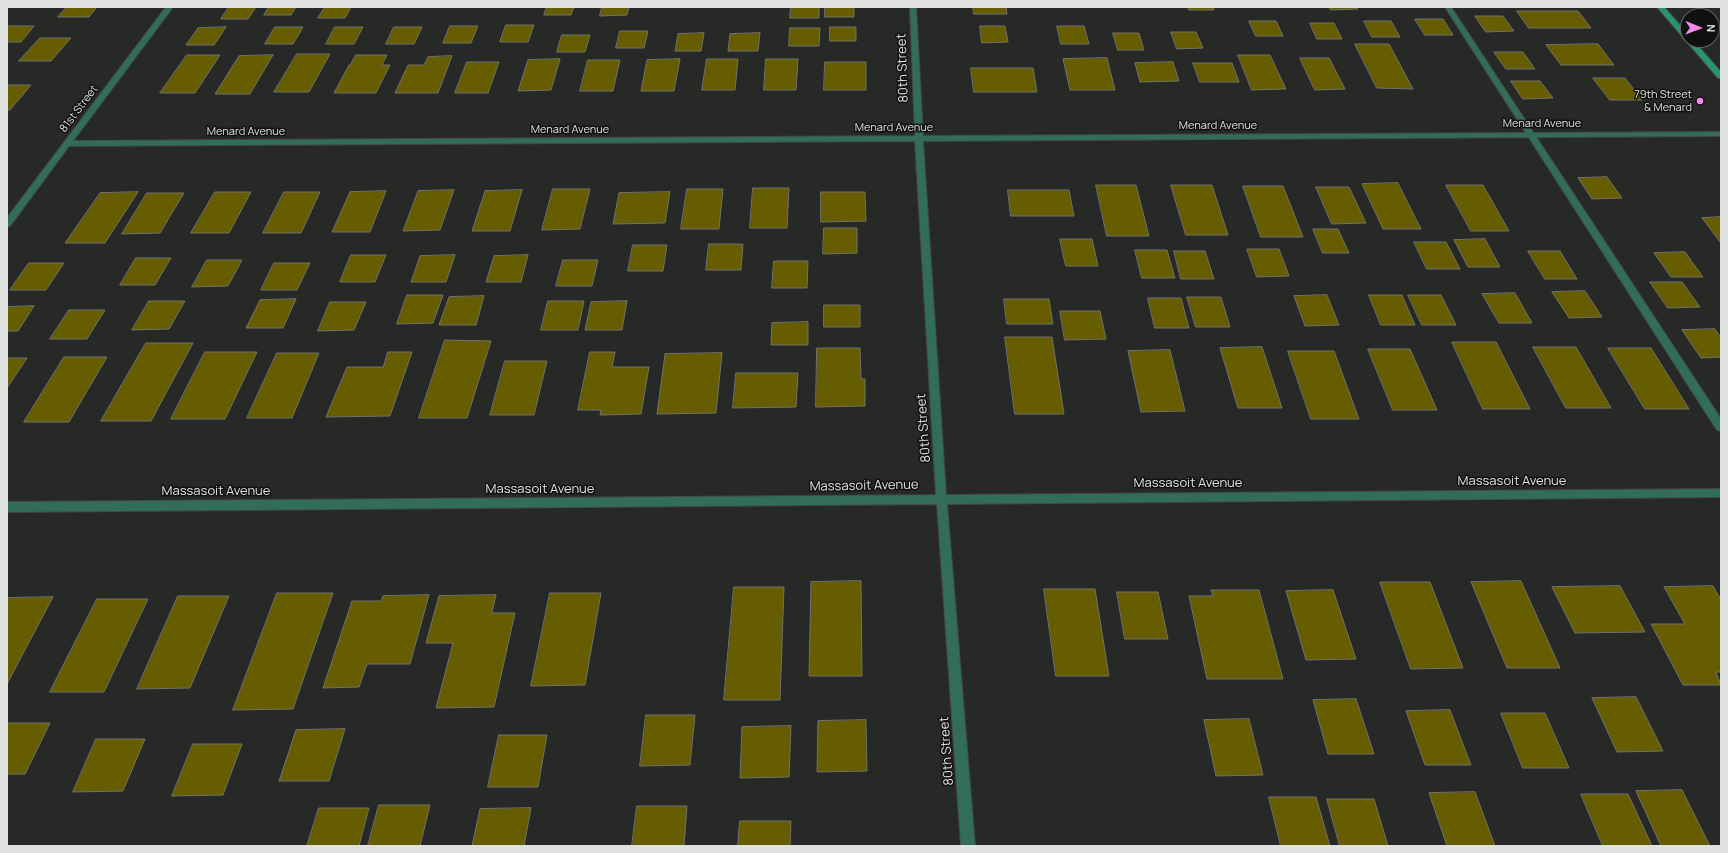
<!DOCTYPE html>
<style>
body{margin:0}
#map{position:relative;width:1728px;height:853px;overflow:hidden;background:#262925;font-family:Manrope,sans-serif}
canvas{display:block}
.frame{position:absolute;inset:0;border:8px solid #e0e2df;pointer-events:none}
.north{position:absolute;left:1680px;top:8px;width:40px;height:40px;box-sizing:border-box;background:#10110f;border:1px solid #636562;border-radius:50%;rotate:91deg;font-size:11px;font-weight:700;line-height:16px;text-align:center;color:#e0e2df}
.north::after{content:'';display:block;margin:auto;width:14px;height:18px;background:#f788ec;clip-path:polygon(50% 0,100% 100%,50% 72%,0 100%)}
</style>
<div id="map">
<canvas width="1728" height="853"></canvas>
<div class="frame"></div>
<div class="north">N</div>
</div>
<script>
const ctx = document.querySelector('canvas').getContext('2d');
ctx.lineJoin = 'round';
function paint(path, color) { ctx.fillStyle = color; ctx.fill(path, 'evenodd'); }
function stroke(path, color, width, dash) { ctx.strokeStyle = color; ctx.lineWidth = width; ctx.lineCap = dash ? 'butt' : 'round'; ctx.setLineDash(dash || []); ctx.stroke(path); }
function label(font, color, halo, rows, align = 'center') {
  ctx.font = font + ' Manrope,sans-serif'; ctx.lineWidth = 3; ctx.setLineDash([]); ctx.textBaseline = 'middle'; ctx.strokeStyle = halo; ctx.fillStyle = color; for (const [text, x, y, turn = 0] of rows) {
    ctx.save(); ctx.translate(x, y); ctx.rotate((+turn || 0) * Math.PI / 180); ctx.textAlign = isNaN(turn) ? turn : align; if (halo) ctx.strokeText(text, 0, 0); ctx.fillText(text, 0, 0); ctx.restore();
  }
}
const building = new Path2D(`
 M67 7H97L89 17H58Z
 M229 7H256L248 19H221Z
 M269 7H296L291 15H264Z
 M325 7H351L345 18H318Z
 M547 7H574L571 15H544Z
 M602 7H629L627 15 600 16Z
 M791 7H819V18H790Z
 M825 7H854V17H825Z
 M973 7H1006L1007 14H974Z
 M1188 7H1213L1214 10H1189Z
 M1329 7H1356L1358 9 1331 10Z
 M1517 11H1578L1591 28H1529Z
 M1475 16H1503L1514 31 1486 32Z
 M1415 19H1443L1453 35H1425Z
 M1249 21H1276L1283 36H1256Z
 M1364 21H1391L1400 37H1372Z
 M1310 23H1334L1342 39H1317Z
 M506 25H534L528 42H500Z
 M7 26H34L21 42H7Z
 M450 26H478L471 43H443Z
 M980 26H1005L1008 42 982 43Z
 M1057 26H1084L1089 44H1061Z
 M226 27 214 45H186L198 28Z
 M275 27H303L293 44H265Z
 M335 27H363L354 44H326Z
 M394 27H422L414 44H386Z
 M830 27H856V41H830Z
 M790 28H820L819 46H789Z
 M620 31H648L644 48H616Z
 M1171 32H1196L1203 48 1177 49Z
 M704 33 701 51H675L678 34Z
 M760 33 758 51H728L730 34Z
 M1113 33H1139L1144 50H1118Z
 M562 35H590L585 52H557Z
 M40 38H71L51 61H19Z
 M1355 44H1389L1413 89 1377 88Z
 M1598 44 1614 65H1561L1546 45Z
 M1494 52H1523L1535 69H1506Z
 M297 54H330L309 92H274Z
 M187 55H220L195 93H160Z
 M273 55 250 94H215L239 56Z
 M356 55H387L382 65H390L376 93H334L349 65H350Z
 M1238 55H1270L1286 89 1252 90Z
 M452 56 438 93H395L408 65H424L428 57Z
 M1107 58 1115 90H1070L1063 59Z
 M1300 58H1329L1345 89 1315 90Z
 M560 59 551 90 518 91 528 60Z
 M680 59 674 91H641L647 60Z
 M707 59H738L735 90H702Z
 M766 59H798L796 90H764Z
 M588 60H620L613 91H580Z
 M467 62H499L488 93H455Z
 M825 62H866V90H824Z
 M1173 62 1179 81 1140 82 1135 63Z
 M1193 63H1232L1239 82H1200Z
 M971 68H1033L1037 92H974Z
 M1593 78H1625L1642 100H1610Z
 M1511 81H1540L1553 98 1523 99Z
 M7 85H31L10 110H7Z
 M1607 177 1622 198 1592 199 1578 178Z
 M1398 183 1421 229H1383L1362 184Z
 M1096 185H1136L1149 236H1107Z
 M1171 185H1212L1228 235H1186Z
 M1446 185H1483L1509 231H1471Z
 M1243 186H1283L1303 237H1261Z
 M1316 187H1349L1366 223 1332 224Z
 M753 188H789L787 228H750Z
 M553 189H590L580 229 542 230Z
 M687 189H723L719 229H681Z
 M454 190 440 230 403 231 418 191Z
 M522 190 510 231H472L485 191Z
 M1008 190H1069L1074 216H1011Z
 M386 191 370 232H332L350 192Z
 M138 192 105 243H65L100 193Z
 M215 192H251L229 233H191Z
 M284 192H320L301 233H263Z
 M670 192 665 223 613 224 619 193Z
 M821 192H865L866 221 821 222Z
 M147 193H184L160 233 122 234Z
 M1721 217V243L1702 218Z
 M824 228H857V253L823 254Z
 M1313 229H1338L1349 253H1323Z
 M1060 239H1092L1098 266H1066Z
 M1485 239 1500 267H1468L1454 240Z
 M1414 242H1446L1460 269H1427Z
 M709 244H743L741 270H706Z
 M633 245H667L663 271H628Z
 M1247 249H1279L1289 276 1257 277Z
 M1135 250H1167L1175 278H1142Z
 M1174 251H1205L1214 279H1181Z
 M1528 251H1560L1577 279H1545Z
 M1685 252 1703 277H1671L1654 253Z
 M351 255H386L375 282H340Z
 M455 255 446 282H411L420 256Z
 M528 255 521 282H486L494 256Z
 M136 258H171L155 285H120Z
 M207 260H242L228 286 192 287Z
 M563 260H598L592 286H556Z
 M774 261H808L807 288H772Z
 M29 263H64L46 290H10Z
 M274 263H310L297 290H261Z
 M1650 282H1682L1700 307 1668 308Z
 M1585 291 1602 317 1569 318 1552 292Z
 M1515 293 1532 323H1499L1482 294Z
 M407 295H443L433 323 397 324Z
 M1327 295 1339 325 1305 326 1294 296Z
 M1369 295H1402L1415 325H1381Z
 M1408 295H1441L1456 325H1422Z
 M484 296 476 325H439L449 297Z
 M1187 297H1221L1230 327H1196Z
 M1148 298H1181L1189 328H1155Z
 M296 299 283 328H246L260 300Z
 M1004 299H1049L1053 324H1007Z
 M149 301H185L169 329 132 330Z
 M548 301H584L578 330H541Z
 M627 301 622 330H585L591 302Z
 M330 302H366L354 330 318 331Z
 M824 305H860V327H824Z
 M34 306 18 331H7V307Z
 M69 310H105L87 339H50Z
 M1060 311H1100L1106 339 1065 340Z
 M808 322V345H771L772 323Z
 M1715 329 1721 338V357L1701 358 1682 330Z
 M1005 337H1052L1064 414H1015Z
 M445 340 491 341 467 418H419Z
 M1452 342H1496L1530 409H1483Z
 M146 343H193L151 421H101Z
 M1262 347 1282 408H1238L1220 348Z
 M1533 347H1576L1611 408H1566Z
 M817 348H860L861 379H865V406L816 407Z
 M1608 348H1651L1689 409H1645Z
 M1368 349H1410L1437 410H1393Z
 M1170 350 1185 411 1141 412 1128 351Z
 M1288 351H1334L1359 419H1311Z
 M205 352H257L225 419H171Z
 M388 352H412L390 416 326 417 347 367H383Z
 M590 352H615L612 367H649L641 414 600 415 601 410H578Z
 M277 353H319L292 418H247Z
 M722 353 716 413 657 414 665 354Z
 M64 357H107L69 422H24Z
 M7 358H27L7 388Z
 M505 361H547L534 415H490Z
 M736 373H798L796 407 733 408Z
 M861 581 862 676H809L811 582Z
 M1521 581 1560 668H1507L1471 582Z
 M1380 582H1430L1463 668 1411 669Z
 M1620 586 1645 632 1575 633 1552 587Z
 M1713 586 1721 600V672H1716L1721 685H1683L1651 624H1685L1664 587Z
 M734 587H784L780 700H724Z
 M1044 589H1095L1109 676H1056Z
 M1211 590H1259L1283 679H1207L1189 596H1213Z
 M1333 590 1356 659 1306 660 1286 591Z
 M1117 592H1158L1168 639H1125Z
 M277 593H333L293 709 233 710Z
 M550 593H601L585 685 531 686Z
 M429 595 410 664H367L359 687 323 688 352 601H381L383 596Z
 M496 595 492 613H515L494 707 436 708 453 643H426L439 596Z
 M178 596H229L190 688 137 689Z
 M53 597 7 684V598Z
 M97 599H148L104 692H50Z
 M1636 697 1663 751 1617 752 1592 698Z
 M1356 699 1374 754H1328L1313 700Z
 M1450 710 1471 765H1425L1406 711Z
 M1501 713H1545L1569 768H1523Z
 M646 715H695L690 765 640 766Z
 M1249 719 1263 775 1216 776 1204 720Z
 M866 720 867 771 817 772 818 721Z
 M7 723H50L25 774H7Z
 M791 726 789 777 740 778 742 727Z
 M345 729 329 781H279L296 730Z
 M499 735H547L538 787H488Z
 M96 739H145L123 791 73 792Z
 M193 744H242L223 795 172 796Z
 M1682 790 1710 846H1661L1636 791Z
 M1475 792 1495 846H1447L1429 793Z
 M1581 794H1628L1652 846H1603Z
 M1269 797H1316L1330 846H1281Z
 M1327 799H1374L1388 846H1340Z
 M379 805H430L420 846H368Z
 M637 806H687L684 846H632Z
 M319 808H369L359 846H307Z
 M531 808 524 846H472L480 809Z
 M740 821H791L790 846H738Z`);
paint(building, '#665c00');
stroke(building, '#73726d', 1);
const lane = new Path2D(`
 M1445 7H1451L1721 419V431L1717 430Z`);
const street = new Path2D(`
 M166 7H173L73 141 915 136 910 7H916L923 136 1721 132V136L923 141 946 495 1721 489V497L947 504 975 846H961L937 504 7 512V502L936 495 915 141 69 146 10 226 7 227V218Z`);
const secondary = new Path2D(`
 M1657 7H1664L1688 34V40H1693L1721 72V78H1718Z`);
stroke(lane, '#444743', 2);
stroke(street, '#444743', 2);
stroke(secondary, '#444743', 2);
paint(lane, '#316d58');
paint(street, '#316d58');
paint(secondary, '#299472');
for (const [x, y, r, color] of [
 [1700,101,4,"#f788ec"]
]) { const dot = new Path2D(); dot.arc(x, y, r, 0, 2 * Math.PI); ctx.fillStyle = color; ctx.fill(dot); stroke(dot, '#10110f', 1.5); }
label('11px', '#e0e2df', '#10110f', [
 ["79th Street",1692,95],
 ["& Menard",1692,108]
], 'right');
label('11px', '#e0e2df', '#10110f', [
 ["81st Street",79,109,-53],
 ["Menard Avenue",1542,124],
 ["Menard Avenue",1218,126],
 ["Menard Avenue",894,128],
 ["Menard Avenue",570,130],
 ["Menard Avenue",246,132]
]);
label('13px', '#e0e2df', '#10110f', [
 ["80th Street",903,68,-92],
 ["80th Street",924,428,-94],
 ["Massasoit Avenue",1512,481],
 ["Massasoit Avenue",1188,483],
 ["Massasoit Avenue",864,486,-1],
 ["Massasoit Avenue",540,489],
 ["Massasoit Avenue",216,491],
 ["80th Street",947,751,-94]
]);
</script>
